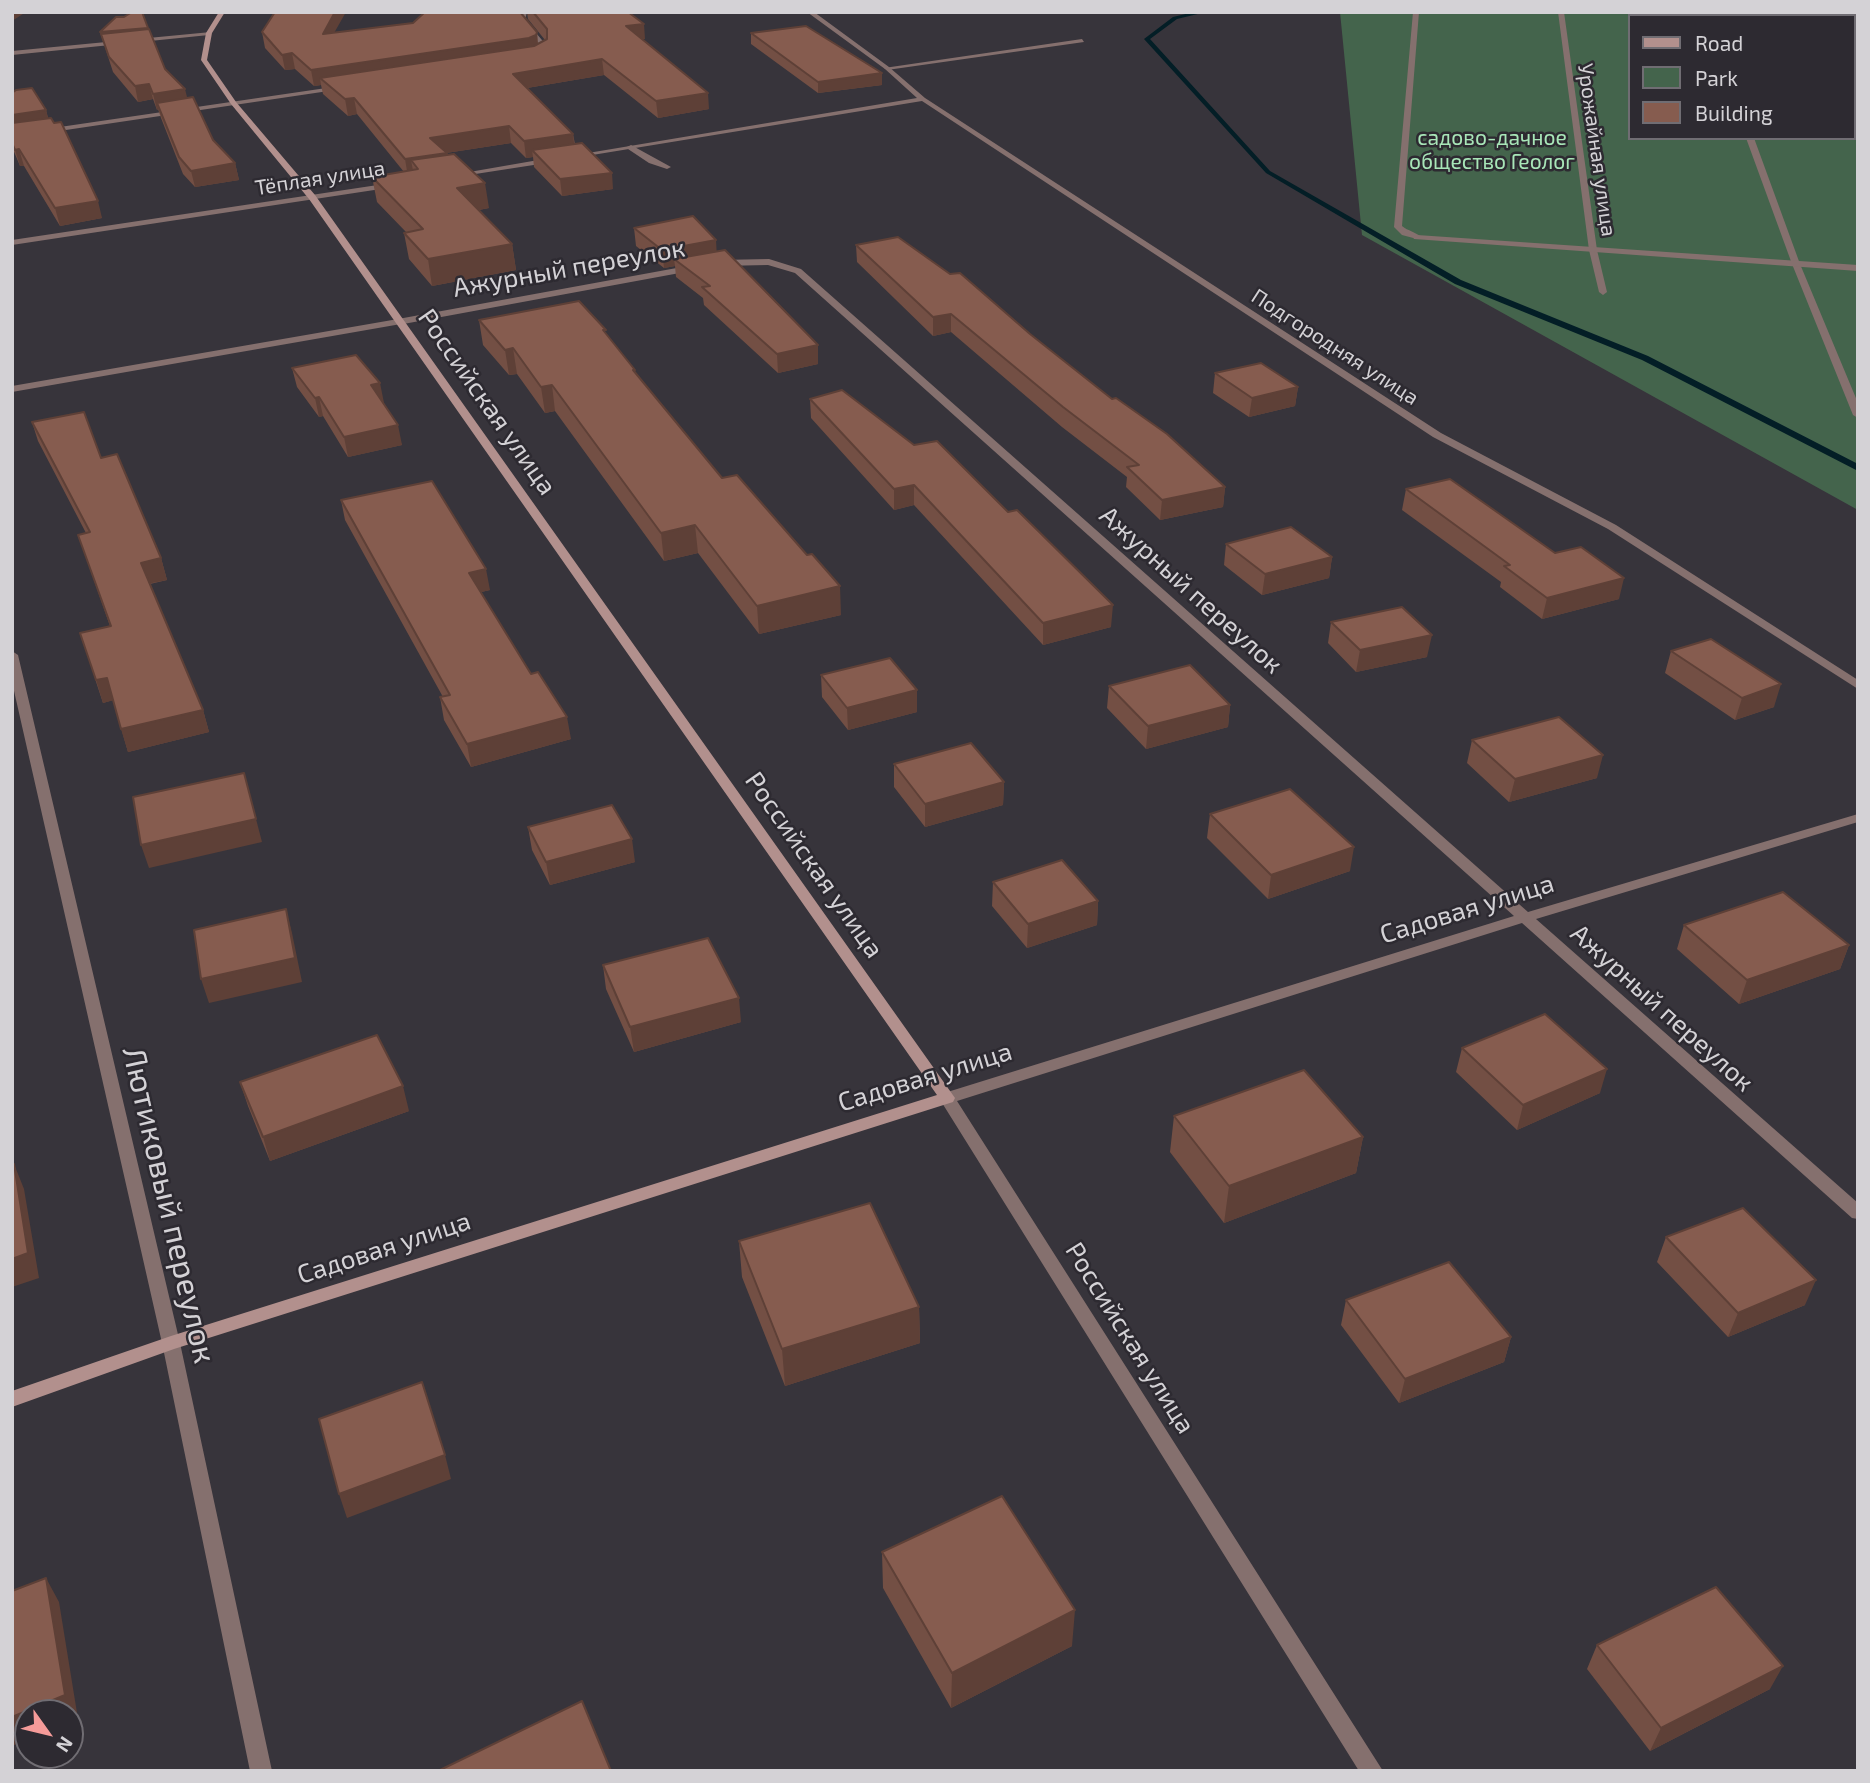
<!DOCTYPE html>
<meta charset="utf-8">
<style>
body{margin:0}
#map{position:relative;width:1870px;height:1783px;overflow:hidden;background:#37343b;font-family:"Exo 2",sans-serif}
canvas{display:block}
.frame{position:absolute;inset:0;border:14px solid #d4d2d6;pointer-events:none}
.legend{position:absolute;left:1628px;top:14px;width:228px;height:126px;box-sizing:border-box;background:#2d2a31;border:2px solid #706d73;margin:0;padding:9px 12px;list-style:none;font-size:21px;color:#d4d2d6}
.legend li{display:flex;align-items:center;gap:14px;height:35px}
.legend b{width:35px;border:2px solid #706d73}
.north{position:absolute;left:14px;top:1699px;width:70px;height:70px;box-sizing:border-box;background:#2d2a31;border:2px solid #706d73;border-radius:50%;rotate:124deg;font-size:19px;font-weight:700;line-height:28px;text-align:center;color:#d4d2d6}
.north::after{content:'';display:block;margin:auto;width:24px;height:32px;background:#f59b99;clip-path:polygon(50% 0,100% 100%,50% 72%,0 100%)}
</style>
<div id="map">
<canvas width="1870" height="1783"></canvas>
<div class="frame"></div>
<ul class="legend">
<li><b style="height:9px;background:#b2908d"></b>Road</li>
<li><b style="height:19px;background:#44644c"></b>Park</li>
<li><b style="height:19px;background:#865c4f"></b>Building</li>
</ul>
<div class="north">N</div>
</div>
<script>
const ctx = document.querySelector('canvas').getContext('2d');
ctx.lineJoin = 'round';
function paint(path, color) { ctx.fillStyle = color; ctx.fill(path, 'evenodd'); }
function stroke(path, color, width, dash) { ctx.strokeStyle = color; ctx.lineWidth = width; ctx.lineCap = dash ? 'butt' : 'round'; ctx.setLineDash(dash || []); ctx.stroke(path); }
function label(font, color, halo, rows, align = 'center') {
  ctx.font = font + ' "Exo 2",sans-serif'; ctx.lineWidth = 5; ctx.setLineDash([]); ctx.textBaseline = 'middle'; ctx.strokeStyle = halo; ctx.fillStyle = color; for (const [text, x, y, turn = 0] of rows) {
    ctx.save(); ctx.translate(x, y); ctx.rotate((+turn || 0) * Math.PI / 180); ctx.textAlign = isNaN(turn) ? turn : align; if (halo) ctx.strokeText(text, 0, 0); ctx.fillText(text, 0, 0); ctx.restore();
  }
}
paint(new Path2D(`
 M1340 12H1858V510L1362 235ZM1630 16H1854V138H1630Z`), '#44644c');
paint(new Path2D(`
 M1194 12H1206L1177 19 1150 39 1270 171 1461 280 1648 356 1858 464V471L1642 360 1455 284 1266 173 1144 39 1173 17Z`), '#031e26');
paint(new Path2D(`
 M1413 12H1419L1402 226C1408 231 1416 232 1421 237L1417 239 1402 235 1394 227Z
 M1558 12H1564L1597 250 1607 292 1603 295 1599 292 1589 250Z
 M1701 12H1707L1708 16H1702Z
 M1851 12H1857L1858 20 1856 19Z
 M1082 39 1084 42 887 70 884 68Z
 M1746 138H1754L1800 264 1858 403V418L1853 415 1792 264Z
 M631 145 671 167 667 169 649 163 628 149 627 147Z
 M398 319 401 320V324L12 392V386Z`), '#85706e');
paint(new Path2D(`
 M521 12H527L525 20 547 46 546 54 539 57 536 55 541 52V46L519 20Z
 M807 12H814L889 67 925 98 1441 433 1616 525 1858 680V689L1608 529 1433 437 922 101 574 158 570 156 917 98 885 69Z
 M211 32 209 35 12 55V51Z
 M340 86 342 89 12 138V134Z
 M550 158H553V162L456 177 452 175Z
 M391 183 395 185 394 187 12 245V240Z
 M1417 235 1858 265V271L1414 239 1413 237Z
 M769 259 801 269 1528 912 1858 814V822L1536 919 1858 1203V1219L1852 1218 1522 923 957 1101 1383 1771H1359L939 1098 941 1094 1514 916 795 273 768 265 719 266 715 263 719 260Z
 M693 265 697 268 696 270 398 325 394 322 398 319Z
 M12 651 18 655 180 1343 272 1771H250L162 1343 12 682Z`), '#85706e');
paint(new Path2D(`
 M219 12H225L212 33 207 60 236 102 315 195 955 1098 953 1102 174 1349 12 1407V1391L171 1336 937 1095 309 199 231 104 201 60 206 33Z`), '#b2908d');
paint(new Path2D(`
 M527 12H628L645 39H642L709 109 658 118 604 75 527 88 573 134 575 144 613 189 562 196 534 167 533 157 526 158 511 143 446 153 489 208 479 210 512 244 516 270 432 286 409 259 404 233 406 232 377 202 372 177 404 172 357 114 348 116 323 94 321 85 314 86 295 69 285 70 265 48 262 32H537L538 44 545 40 528 19Z
 M148 29 165 69 187 98 213 140 235 163 239 180 195 187 183 174 161 118 158 109 157 110 153 99 138 102 113 72 100 32Z
 M751 33 882 73V85L818 93 751 44Z
 M12 93 46 110 48 118 102 218 60 226 24 166H20L12 147Z
 M634 228 717 251 818 345V364L778 373 704 305 703 298 676 277 675 266 664 268 636 246Z
 M856 245 1030 334 1112 399 1225 487 1223 507 1160 520 1126 487 1127 477 1062 427 951 332 933 336 857 262Z
 M479 320 607 335 636 373 722 478 841 615 759 634 698 553 664 561 555 411 545 413 517 374 509 375 483 345Z
 M292 368 384 403H383L402 445 348 457 323 416 319 417 297 387Z
 M1215 373 1298 387 1295 406 1249 417 1213 393Z
 M810 399 1111 627 1043 645 914 505 894 510 811 418Z
 M32 422 101 458 161 558 167 580 150 584 203 710 209 732 128 752 113 700 103 703 80 633 110 626 78 535 86 533 38 441Z
 M1406 489 1619 599 1542 619 1500 587 1501 582 1402 510Z
 M341 500 490 590 481 592 571 739 471 767 444 720 440 697H443L345 520Z
 M1226 544 1332 557 1329 578 1262 595 1224 565Z
 M1331 622 1427 657 1356 672 1328 643Z
 M1671 651 1774 707 1735 720 1665 673Z
 M821 675 917 712 848 730 822 697Z
 M1109 686 1230 705 1228 727 1146 749 1107 708Z
 M1472 740 1597 778 1509 802 1467 763Z
 M894 764 1004 782 1003 805 925 827 894 787Z
 M1210 814 1350 871 1268 899 1207 838Z
 M528 827 635 862 550 885 532 850Z
 M993 882 1098 901 1097 925 1027 948 992 906Z
 M1684 925 1849 945 1840 969 1739 1004 1677 949Z
 M603 965 741 1022 634 1052 606 989Z
 M1462 1048 1600 1093 1517 1130 1456 1072Z
 M240 1082 409 1111 270 1161 248 1106Z
 M1174 1116 1363 1137 1356 1173 1224 1223 1170 1152Z
 M1666 1237 1805 1305 1728 1337 1657 1262Z
 M739 1241 919 1307 920 1343 785 1386 742 1277Z
 M1346 1300 1511 1337 1504 1362 1399 1403 1341 1325Z
 M882 1552 1072 1646 951 1708 883 1588Z
 M1597 1645 1770 1689 1650 1751 1587 1669Z`), '#734f44');
paint(new Path2D(`
 M12 12H26L12 21Z
 M335 12H346L325 49 323 34Z
 M644 24 645 39 628 41 626 26Z
 M537 32 538 50 320 78 321 85 314 86 311 70Z
 M292 53 295 69 285 70 282 55Z
 M602 59 604 75 515 90 513 74Z
 M882 73V85L818 93V82Z
 M149 84 153 99 138 102 135 86Z
 M185 89 189 105 157 103 158 109 157 110 153 94Z
 M708 93 709 109 658 118 656 101Z
 M354 98 357 114 348 116 345 99Z
 M46 110 50 126 12 131V115Z
 M509 126 511 143 433 155 430 138Z
 M573 134 575 151 532 150 533 157 526 158 524 141Z
 M19 149 24 166H20L15 150Z
 M447 153 449 170 418 169 411 160 414 176 408 177 405 159Z
 M235 163 239 180 195 187 191 171Z
 M612 173 613 189 562 196 560 179Z
 M485 183 489 208 461 213 457 188Z
 M98 201 102 218 60 226 55 208Z
 M716 240 717 258 674 259 675 266 664 268 662 250Z
 M512 244 516 270 432 286 428 259Z
 M951 314V332L933 336V317Z
 M818 345V364L778 373 777 354Z
 M513 348 517 374 509 375 505 350Z
 M380 383 384 403 375 405 371 385Z
 M552 385 555 411 545 413 541 387Z
 M1298 387 1295 406 1249 417 1252 398Z
 M319 397 323 416 319 417 315 398Z
 M398 425 402 445 348 457 344 437Z
 M914 485V505L894 510V489Z
 M1225 487 1223 507 1160 520 1162 500Z
 M695 525 698 553 664 561 661 533Z
 M1332 557 1329 578 1262 595 1265 574Z
 M161 558 167 580 147 584 141 563Z
 M486 569 490 590 473 594 469 573Z
 M1624 578 1619 599 1542 619 1547 598Z
 M840 586 841 615 759 634 757 606Z
 M1113 605 1111 627 1043 645V623Z
 M1432 635 1427 657 1356 672 1360 650Z
 M107 678 114 700 103 703 96 680Z
 M1781 684 1774 707 1735 720 1742 698Z
 M917 690V712L848 730 847 708Z
 M1230 705 1228 727 1146 749 1148 726Z
 M203 710 209 732 128 752 121 729Z
 M567 717 571 739 471 767 467 744Z
 M1603 755 1597 778 1509 802 1515 779Z
 M244 773 262 842 149 868 141 845Z
 M1004 782 1003 805 925 827V804Z
 M632 839 635 862 550 885 546 862Z
 M1354 847 1350 871 1268 899 1271 875Z
 M1098 901 1097 925 1027 948 1028 924Z
 M286 909 292 933 302 982 209 1003 201 979Z
 M1849 945 1840 969 1739 1004 1747 980Z
 M739 998 741 1022 634 1052 630 1027Z
 M1607 1069 1600 1093 1517 1130 1523 1105Z
 M403 1086 409 1111 270 1161 263 1137Z
 M1363 1137 1356 1173 1224 1223 1229 1186Z
 M14 1164 24 1189 39 1278 12 1287Z
 M1816 1280 1805 1305 1728 1337 1738 1313Z
 M919 1307 920 1343 785 1386 782 1349Z
 M1511 1337 1504 1362 1399 1403 1405 1379Z
 M445 1455 451 1479 347 1518 339 1494Z
 M46 1578 59 1602 78 1719 70 1722V1713H28V1739L12 1746V1717Z
 M1075 1610 1072 1646 951 1708 952 1673Z
 M1783 1666 1770 1689 1650 1751 1661 1728Z`), '#5e4037');
const building = new Path2D(`
 M132 12H142L148 28 100 32 116 17H124Z
 M275 12H335L323 34 413 23 425 12H520L537 32 536 35 529 38 311 70 292 53 282 55 262 32Z
 M533 12H628L644 24 626 26 708 93 656 101 602 59 513 74 573 134 524 141 509 126 430 138 447 153 405 159 354 98 345 99 320 78 534 46 547 39V29Z
 M806 26 882 73 818 82 751 33Z
 M149 29 165 69 185 89 153 94 149 84 135 86 109 57 101 34Z
 M32 88 46 110 12 115V93L16 90Z
 M193 97 213 140 235 163 191 171 179 157 157 103Z
 M51 118 54 123 61 122 98 201 55 208 19 149 15 150 12 143V123Z
 M582 143 612 173 560 179 532 150Z
 M454 154 485 183 457 188 512 244 428 259 404 233 423 229 372 177 418 169 411 160Z
 M693 216 716 240 662 250 634 228Z
 M898 237 950 274 960 273 1030 334 1112 399 1116 398 1167 434 1225 487 1162 500 1127 467 1139 465 1063 407 951 314 933 317 856 245Z
 M725 250 818 345 777 354 702 287 710 286 674 259Z
 M579 301 606 330H603L635 370H633L722 478 737 475 807 555 812 554 840 586 757 606 695 525 661 533 552 385 541 387 513 348 505 350 479 320Z
 M356 355 380 383 371 385 398 425 344 437 319 397 315 398 292 368Z
 M1261 363 1298 387 1252 398 1215 373Z
 M842 390 914 445 937 441 1008 512 1017 510 1113 605 1043 623 914 485 894 489 810 399Z
 M84 412 101 458 117 454 161 558 141 563 203 710 121 729 107 678 96 680 80 633 111 626 78 535 90 532 32 422Z
 M1450 479 1555 553 1581 547 1624 578 1547 598 1504 566 1510 565 1406 489Z
 M432 481 486 569 469 573 531 674 538 672 567 717 467 744 440 697 450 695 341 500Z
 M1291 527 1332 557 1265 574 1226 544Z
 M1402 607 1432 635 1360 650 1331 622Z
 M1711 639 1781 684 1742 698 1671 651Z
 M890 658 917 690 847 708 821 675Z
 M1190 665 1230 705 1148 726 1109 686Z
 M1559 717 1603 755 1515 779 1472 740Z
 M971 743 1004 782 925 804 894 764Z
 M244 773 256 819 141 845 133 797Z
 M1290 789 1354 847 1271 875 1210 814Z
 M612 805 632 839 546 862 528 827Z
 M1062 860 1098 901 1028 924 993 882Z
 M1783 892 1849 945 1747 980 1684 925Z
 M286 909 295 958 201 979 194 930Z
 M708 938 739 998 630 1027 603 965Z
 M1545 1014 1607 1069 1523 1105 1462 1048Z
 M377 1035 403 1086 263 1137 240 1082Z
 M1304 1070 1363 1137 1229 1186 1174 1116Z
 M14 1164 28 1253 12 1259V1165Z
 M870 1203 919 1307 782 1349 739 1241Z
 M1743 1208 1816 1280 1738 1313 1666 1237Z
 M1449 1262 1511 1337 1405 1379 1346 1300Z
 M422 1382 445 1455 339 1494 319 1419Z
 M1002 1496 1075 1610 952 1673 882 1552Z
 M46 1578 65 1695 12 1717V1591Z
 M1716 1587 1783 1666 1661 1728 1597 1645Z
 M582 1701 611 1771H438Z`);
paint(building, '#865c4f');
stroke(building, '#5e4037', 2);
label('21px', '#a8e6b8', '#2d2a31', [
 ["садово-дачное",1492,138],
 ["общество Геолог",1492,162]
]);
label('21px', '#d4d2d6', '#2d2a31', [
 ["Урожайная улица",1597,150,82],
 ["Тёплая улица",320,178,-9],
 ["Подгородняя улица",1335,347,33]
]);
label('26px', '#d4d2d6', '#2d2a31', [
 ["Ажурный переулок",569,268,-10],
 ["Российская улица",487,402,55],
 ["Ажурный переулок",1191,590,42],
 ["Российская улица",814,865,55],
 ["Садовая улица",1467,909,-17],
 ["Ажурный переулок",1662,1008,42],
 ["Садовая улица",925,1077,-17],
 ["Садовая улица",384,1248,-18],
 ["Российская улица",1130,1338,58]
]);
label('32px', '#d4d2d6', '#2d2a31', [
 ["Лютиковый переулок",169,1205,77]
]);
</script>
